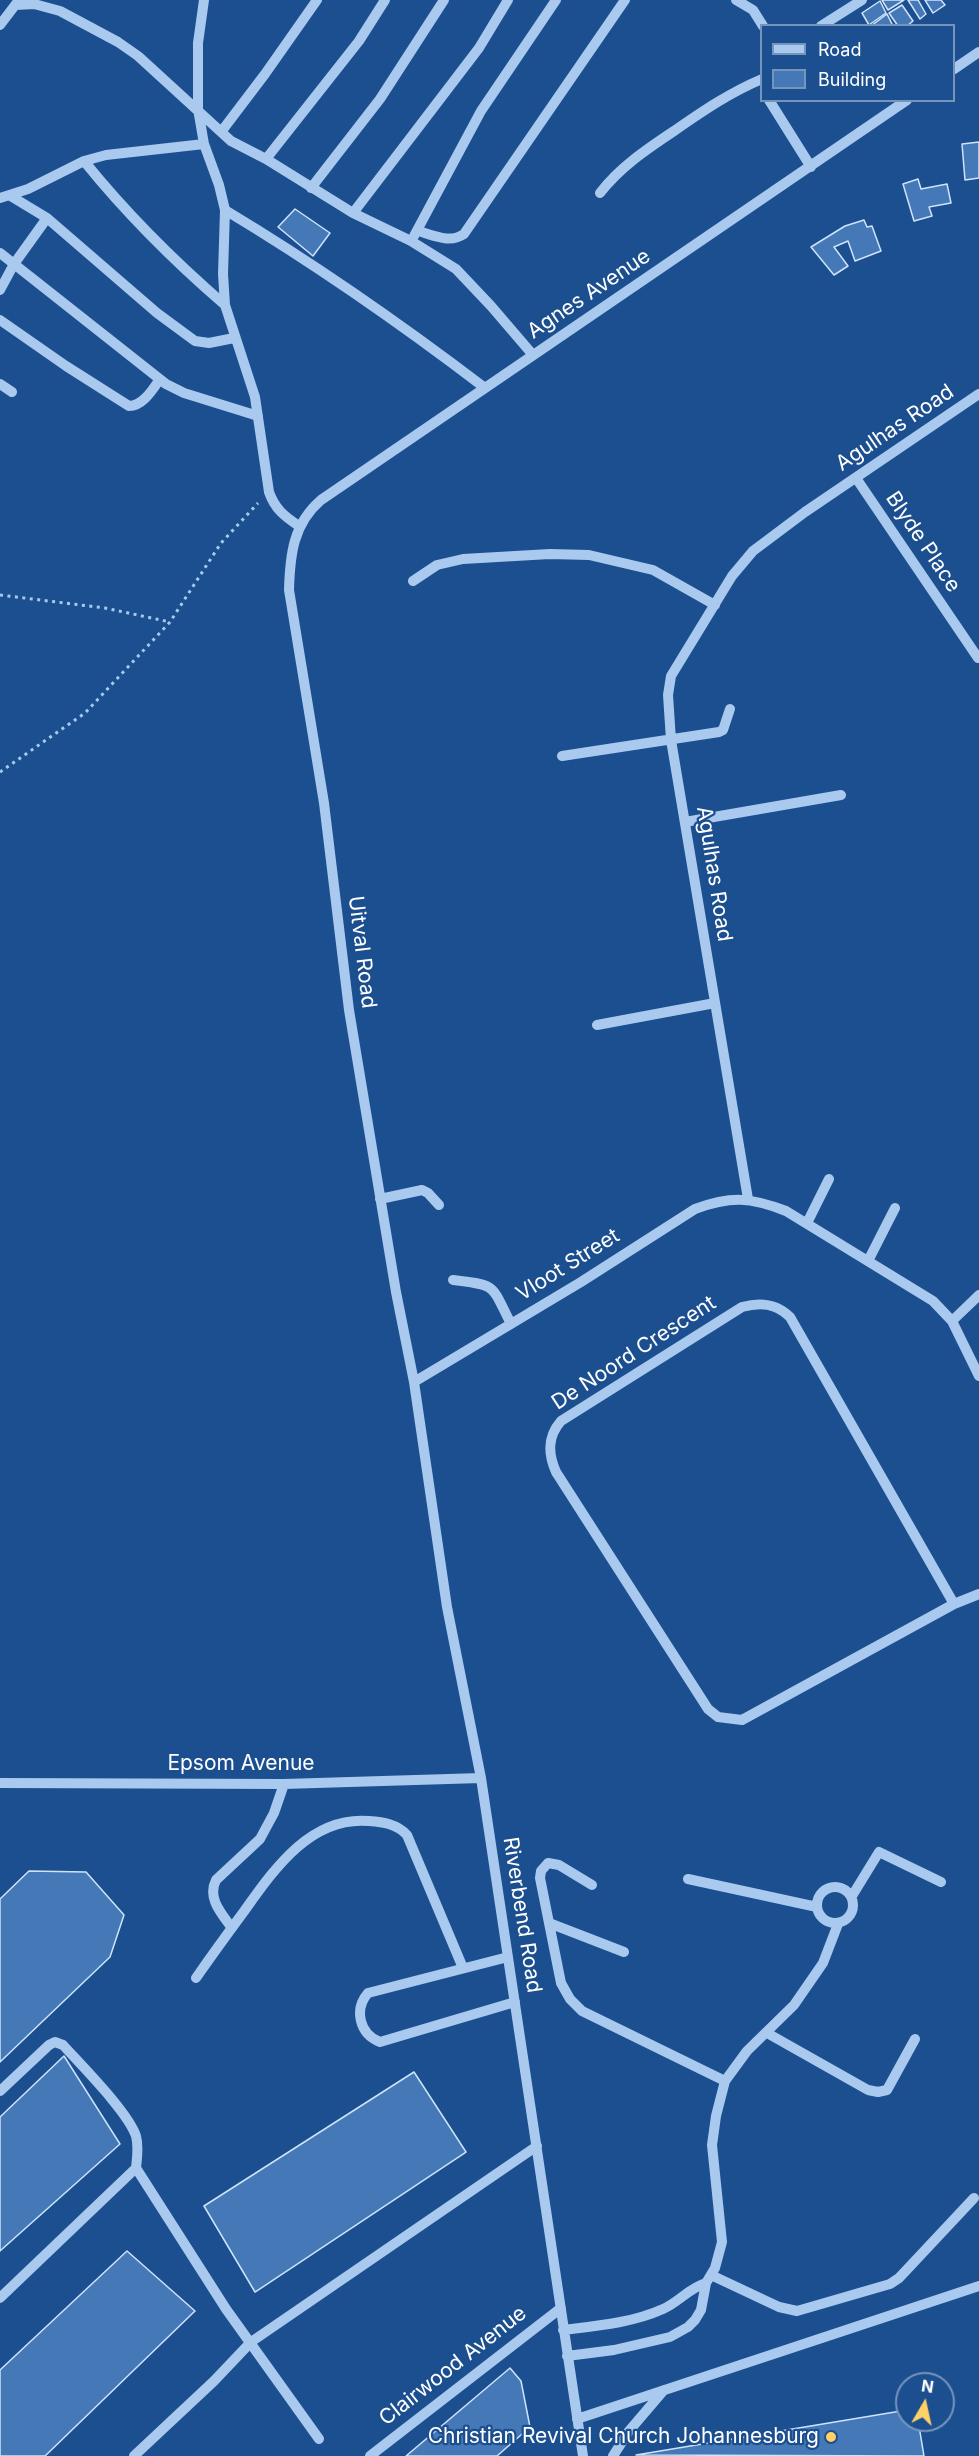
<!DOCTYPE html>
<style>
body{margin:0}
#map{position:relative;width:979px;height:2456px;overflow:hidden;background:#1b4f8f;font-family:Inter,sans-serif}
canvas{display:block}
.legend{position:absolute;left:760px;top:24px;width:195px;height:78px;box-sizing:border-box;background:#1b4f8f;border:2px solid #7695bc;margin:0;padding:8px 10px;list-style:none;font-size:18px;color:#fff}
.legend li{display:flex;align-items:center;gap:12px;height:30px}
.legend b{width:30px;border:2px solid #7695bc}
.north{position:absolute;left:895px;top:2372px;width:60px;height:60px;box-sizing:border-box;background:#1b4f8f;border:2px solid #7695bc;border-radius:50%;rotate:9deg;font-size:16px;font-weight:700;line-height:24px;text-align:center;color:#fff}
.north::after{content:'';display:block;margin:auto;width:21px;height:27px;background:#ffd166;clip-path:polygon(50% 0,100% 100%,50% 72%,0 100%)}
</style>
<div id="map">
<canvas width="979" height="2456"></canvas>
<ul class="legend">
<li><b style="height:8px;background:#a9c9ee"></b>Road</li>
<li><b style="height:16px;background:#4478b7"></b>Building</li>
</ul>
<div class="north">N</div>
</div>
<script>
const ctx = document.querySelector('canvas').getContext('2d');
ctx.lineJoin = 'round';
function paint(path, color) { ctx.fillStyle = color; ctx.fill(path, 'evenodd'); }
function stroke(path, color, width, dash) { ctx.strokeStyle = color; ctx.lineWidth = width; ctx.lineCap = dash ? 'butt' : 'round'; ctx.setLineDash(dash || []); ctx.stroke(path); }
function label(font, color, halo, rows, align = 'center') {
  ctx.font = font + ' Inter,sans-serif'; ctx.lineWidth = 4.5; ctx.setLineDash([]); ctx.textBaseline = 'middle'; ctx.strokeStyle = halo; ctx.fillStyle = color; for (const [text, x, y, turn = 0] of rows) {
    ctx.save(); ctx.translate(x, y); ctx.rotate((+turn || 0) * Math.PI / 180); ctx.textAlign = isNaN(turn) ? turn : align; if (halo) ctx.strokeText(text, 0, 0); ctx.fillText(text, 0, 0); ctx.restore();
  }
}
const building = new Path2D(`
 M882 0H904L888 10Z
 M908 0H918L926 14 920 19Z
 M925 0H941L945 5 933 13Z
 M880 1 886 13 869 25 862 13Z
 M902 5 913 21 907 26H898L889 13Z
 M887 14 893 26H871Z
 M979 142V178L965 180 962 144Z
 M918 179 921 189 947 184 951 203 929 207 932 216 914 221 903 184Z
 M295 209 330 233 313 256 278 227Z
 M864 220 867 227 872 226 881 251 855 261 848 241 834 247 848 266 834 275 811 247 845 226Z
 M29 1871 86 1872 124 1915 110 1957 0 2062V1899Z
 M64 2056 120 2144 0 2251V2117Z
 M414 2072 466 2152 255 2292 204 2206Z
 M127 2251 195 2311 45 2456H0V2370Z
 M510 2368 521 2381 530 2427 497 2456H406Z
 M907 2410V2420H918L924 2456 636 2455Z`);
paint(building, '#4478b7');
stroke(building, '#cfe3fa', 1.5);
stroke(new Path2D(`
 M0 595 105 608 170 622
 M0 772 85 713 170 622 221 543 258 503`), '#a9c9ee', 3, [3, 4.5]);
stroke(new Path2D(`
 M204 0 198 43V109L204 144 219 185 225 210 223 274 225 305 255 397 269 492C275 509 284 516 299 526
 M736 0 753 10 763 26
 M16 5 34 4 60 11 118 42 138 56 231 141 266 159 353 213 411 241 456 269 491 306 533 355
 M0 25 19 0
 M821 26 862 0
 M954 69 979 52
 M769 100 811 167
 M221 132 265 74 317 0
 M266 159 359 41 385 0
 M84 161C126 213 174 261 225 305
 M311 188 380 99 444 0
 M600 193C620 167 647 149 674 131 703 111 729 93 762 79
 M9 195 47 218 157 313 195 341 209 343 234 338
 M0 198 28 189 84 161 106 155 204 144
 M225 210C315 264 401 324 485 388
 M353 213 479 48 508 0
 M418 231C433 235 450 244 464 234L625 0
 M414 236 481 111 556 0
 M0 253 166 384 184 393 258 416
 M0 290 14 264 47 218
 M0 320 66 366 129 406C143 406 153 389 160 379
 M0 384 12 392
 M856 478 978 658
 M413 581 437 565 463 559 550 554 589 555 653 570 715 605
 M562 756 719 732 723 730 730 709
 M685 822 841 795
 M597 1025 715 1003
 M380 1199 422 1190 428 1193 439 1205
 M748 1199 671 740 668 695 671 676 732 576 753 551 805 512 979 394
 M807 1223 829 1179
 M868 1261 895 1208
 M453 1280C498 1285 491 1285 511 1324
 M952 1321 979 1295
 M414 1382 581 1282 695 1209C731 1196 750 1197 786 1211L933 1301 952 1321 979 1376
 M954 1604 790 1317C776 1303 760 1302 742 1307L561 1421C547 1437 548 1454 556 1472L708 1709 718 1717 742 1720 954 1604 979 1594
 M0 1783 284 1784 481 1778
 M688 1879 817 1907
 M592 1885 559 1865 548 1863 541 1871 540 1878 561 1983 570 1999 582 2011 725 2081
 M817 1905a18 18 0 1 1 36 0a18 18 0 1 1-36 0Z
 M852 1896 879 1852 941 1882
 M549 1923 624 1952
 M232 1928C221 1913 207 1898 216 1880L260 1839 274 1813 284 1784
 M508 1957 368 1993C354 2009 359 2034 380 2042L515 2002
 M196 1978C212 1955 228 1933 245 1910 275 1868 311 1816 369 1821 383 1822 397 1824 407 1835L463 1968
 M767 2033 868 2090 878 2092 887 2090 915 2039
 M0 2091 49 2045 55 2042 63 2045C81 2065 128 2112 136 2136 139 2147 137 2157 136 2168L0 2298
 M136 2168 226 2309 319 2439
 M711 2275 779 2307 797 2311 890 2284 899 2278 974 2198
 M563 2330C596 2326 632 2323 663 2309 679 2302 689 2288 706 2283
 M567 2356 614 2350 670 2337 688 2327 695 2320 701 2310 706 2283 715 2268 722 2242 712 2145 716 2116 725 2081 747 2051 794 2005 823 1963 838 1924
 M577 2419 979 2286
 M134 2456 214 2381 251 2342 537 2146
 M370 2456 561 2308
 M583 2456 481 1778 447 1607 414 1382 396 1292 349 1010 324 803 289 590C290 555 293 524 321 500L907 100
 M613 2456 629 2431 664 2390`), '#a9c9ee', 10);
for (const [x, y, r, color] of [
 [831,2437,6,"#ffd166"]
]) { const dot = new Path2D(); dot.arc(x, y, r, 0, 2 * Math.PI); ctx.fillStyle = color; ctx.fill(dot); stroke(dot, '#1b4f8f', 2); }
label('21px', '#fff', '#1b4f8f', [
 ["Agnes Avenue",589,294,-34],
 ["Agulhas Road",895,428,-34],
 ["Blyde Place",923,542,56],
 ["Agulhas Road",714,874,81],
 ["Uitval Road",362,952,83],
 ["Vloot Street",568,1265,-32],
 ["De Noord Crescent",634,1353,-33],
 ["Epsom Avenue",241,1764],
 ["Riverbend Road",522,1915,81],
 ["Clairwood Avenue",453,2366,-38]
]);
label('21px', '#fff', '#1b4f8f', [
 ["Christian Revival Church Johannesburg",819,2437]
], 'right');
</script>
